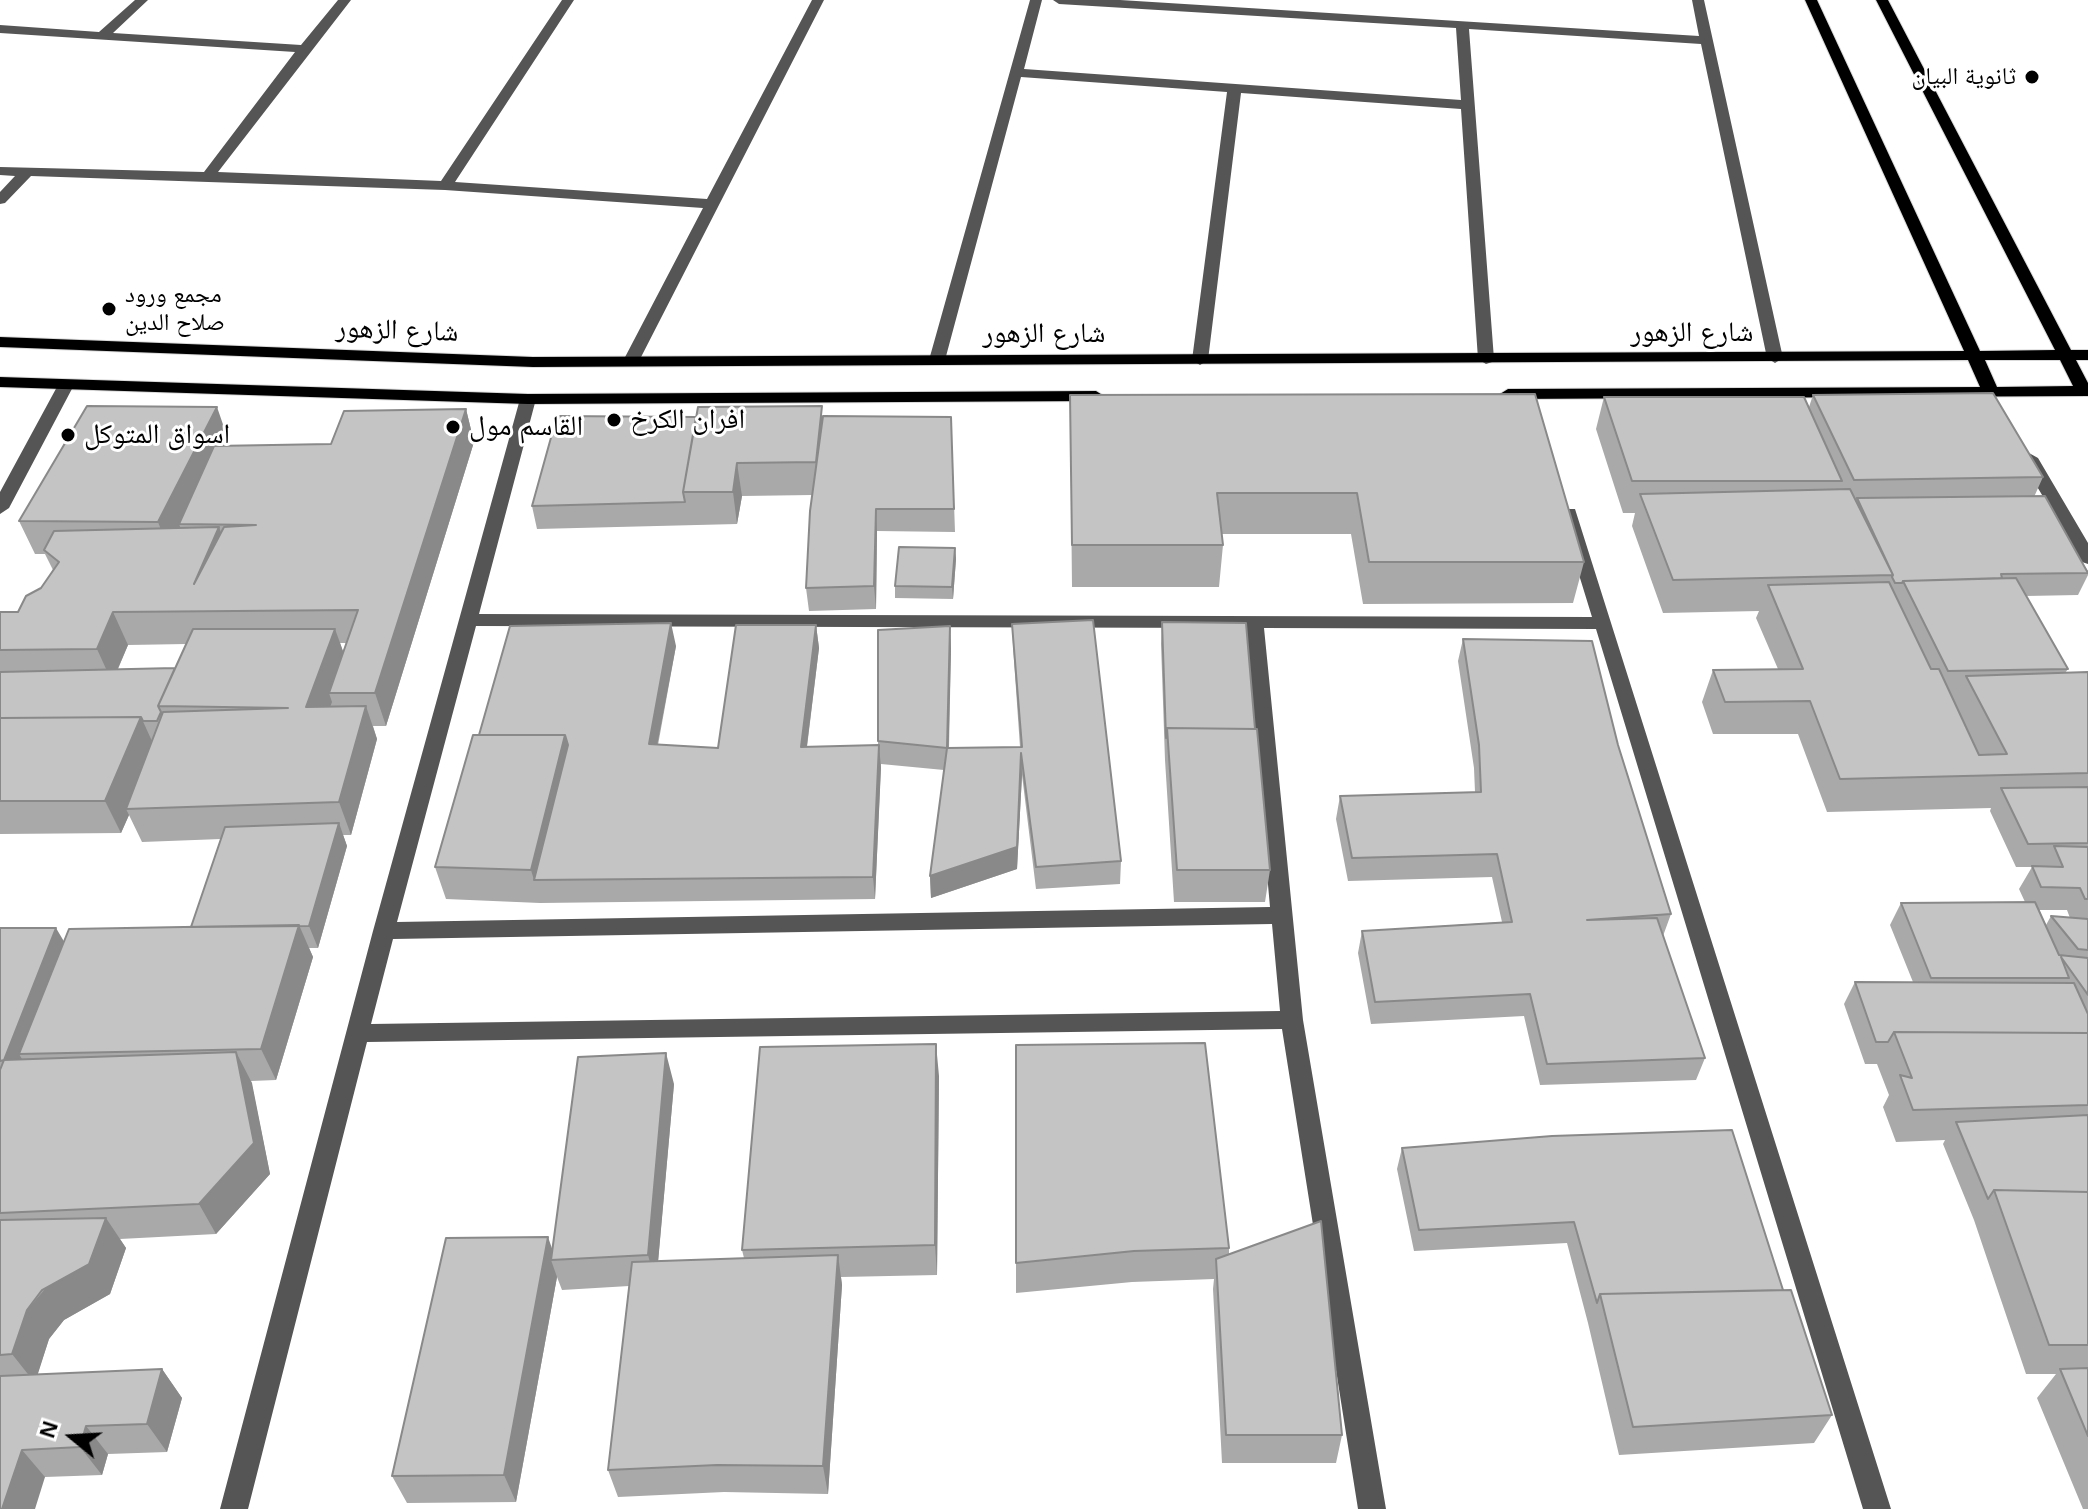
<!DOCTYPE html>
<meta charset="utf-8">
<style>
body{margin:0}
#map{position:relative;width:2088px;height:1509px;overflow:hidden;background:#fff;font-family:Helvetica,sans-serif}
canvas{display:block}
.north{position:absolute;left:32px;top:1397px;width:80px;height:80px;-webkit-text-stroke:6px #fff;paint-order:stroke;rotate:288deg;font-size:22px;font-weight:700;line-height:32px;text-align:center;color:#000}
.north::after{content:'';display:block;margin:auto;width:28px;height:36px;background:#000;clip-path:polygon(50% 0,100% 100%,50% 72%,0 100%)}
</style>
<div id="map">
<canvas width="2088" height="1509"></canvas>
<div class="north">N</div>
</div>
<script>
const ctx = document.querySelector('canvas').getContext('2d');
ctx.lineJoin = 'round';
function stroke(path, color, width, dash) { ctx.strokeStyle = color; ctx.lineWidth = width; ctx.lineCap = dash ? 'butt' : 'round'; ctx.setLineDash(dash || []); ctx.stroke(path); }
function paint(path, color) { ctx.fillStyle = color; ctx.fill(path, 'evenodd'); }
function label(font, color, halo, rows, align = 'center') {
  ctx.font = font + ' Helvetica,"Noto Naskh Arabic",sans-serif'; ctx.lineWidth = 6; ctx.setLineDash([]); ctx.textBaseline = 'middle'; ctx.strokeStyle = halo; ctx.fillStyle = color; for (const [text, x, y, turn = 0] of rows) {
    ctx.save(); ctx.translate(x, y); ctx.rotate((+turn || 0) * Math.PI / 180); ctx.textAlign = isNaN(turn) ? turn : align; if (halo) ctx.strokeText(text, 0, 0); ctx.fillText(text, 0, 0); ctx.restore();
  }
}
const major = new Path2D(`
 M1805 0H1817L1980 351 2055 350 1876 0H1888L2071 350H2088V360H2076L2088 383V396L1508 399 1500 394 1508 389 1980 387 1968 360 533 367 0 347V337L533 357 1964 351ZM1985 360H2060L2073 386 1997 387Z
 M0 377 528 394 1096 391 1104 396 1096 401 528 404 0 387Z`);
stroke(major, '#dbdbdb', 2);
paint(new Path2D(`
 M135 0H148L113 33 301 45 338 0H351L218 172 441 181 562 0H574L455 182 707 199 812 0H824L639 361 631 366 623 361 703 208 445 190 31 176 5 203 0 204V192L15 176 0 175V167L204 172 295 52 0 33V25L99 32Z
 M1030 0H1042L1024 69 1461 100 1456 28 1059 4 1053 0H1120L1699 36 1692 0H1704L1783 358 1775 363 1767 358 1701 44 1469 29 1494 359 1492 362 1486 364 1478 359 1461 109 1241 93 1208 360 1200 365 1192 360 1227 92 1021 77 945 360 937 365 931 363 929 360Z
 M66 380 74 385 9 508 0 514V492L58 385Z
 M528 394 536 399 479 614 1592 617 1560 513 1563 509H1575L1891 1509H1863L1596 629 1264 628 1303 1020 1386 1509H1358L1282 1029 367 1042 248 1509H220L373 931 520 399ZM476 626 1245 628 1270 907 397 922ZM1272 924 1280 1011 371 1024 393 939Z
 M2029 453 2038 458 2088 543V564L2082 562 2020 458Z`), '#555');
paint(major, '#000');
paint(new Path2D(`
 M1070 395 1584 562 1573 603 1363 604 1351 534H1221L1223 545 1219 587H1072Z
 M1813 395 2043 477 2034 497 2088 571V575L2078 595 2026 596 2068 669 2065 673 2088 672V1509H2083L2037 1398 2056 1374H2026L1974 1220 1943 1144 1945 1140 1896 1142 1883 1107 1889 1095 1877 1064H1865L1844 1004 1855 982H1913L1890 925 1901 903 2025 902 2019 889 2032 867H2016L1990 811 1991 808 1827 812 1798 734H1713L1702 702 1713 670 1778 669 1756 618 1759 611 1663 613 1632 526 1635 513H1623L1596 429 1604 397 1809 407ZM2039 910H2067L2070 918 2051 916 2046 925Z
 M466 409 474 442 386 726H373L377 739 351 835H343L347 846 318 948H309L313 957 276 1080 251 1081 270 1174 216 1234 120 1239 126 1248 110 1294 64 1320 49 1339 37 1375 162 1369 182 1398 167 1452 108 1454 102 1475 45 1477 0 1509V928L64 942 191 927 221 839 142 842 129 815 121 833 0 834V612H18L41 588 53 570 45 554H35L19 521 228 439 225 446 331 444ZM340 643H346L343 652ZM186 644 175 668 118 669 128 645Z
 M823 416 951 417 955 532 877 531 876 609 809 611 806 588 812 495 742 496 737 524 537 529 532 506 696 417Z
 M955 548 956 559 953 599 895 598V586Z
 M1162 622 1255 729 1270 870 1265 902H1174L1165 760 1161 644Z
 M1012 624 1121 861 1120 884 1036 889 1022 775 1017 869 931 898 930 876 944 770 881 764 875 899 540 903 446 899 435 867 479 735 676 646 658 745 718 748 816 625 819 648 807 747 878 745V630L950 626 951 649 949 748 1020 747 1013 646Z
 M1463 639 1618 745 1671 914 1663 936 1705 1058 1696 1080 1540 1085 1524 1016 1371 1024 1358 953 1362 931 1502 922 1492 877 1348 881 1336 819 1340 796 1475 792 1474 768 1458 661Z
 M1016 1045 1229 1248V1254L1342 1435 1336 1463H1222L1213 1289 1214 1279 1132 1282 1016 1293Z
 M939 1076 937 1275 841 1277 842 1285 828 1494 724 1492 618 1497 608 1470 629 1286 562 1290 557 1277 516 1502 407 1503 392 1476 553 1250 674 1084 658 1261 744 1258 742 1250Z
 M1402 1148 1783 1290 1832 1415 1814 1443 1619 1455 1588 1323 1567 1243 1414 1251 1397 1169Z`), '#a9a9a9');
paint(new Path2D(`
 M217 407 228 439 186 524H179L182 532 171 555 158 522Z
 M466 409 474 442 386 726 375 693Z
 M737 463 742 496 737 524 733 492Z
 M876 509 877 531 876 609 874 586Z
 M219 527 231 560 194 584Z
 M955 548 956 559 953 599 952 587Z
 M113 612 128 645 112 682 97 649Z
 M671 623 676 646 653 767 649 744Z
 M816 625 819 648 804 769 801 747Z
 M950 626 951 649 948 771 947 748Z
 M335 629 347 662 329 693 332 702 318 740 306 707Z
 M366 706 377 739 351 835 339 802Z
 M141 717 156 750 126 809 129 815 121 833 105 801Z
 M565 735 573 768 534 880 531 870Z
 M879 745 881 768 875 899 873 877Z
 M1021 753 1022 775 1017 869 931 898 930 876Z
 M339 823 347 846 318 948 309 926Z
 M299 925 313 957 276 1080 261 1049Z
 M56 928 75 960 19 1054 31 1074 4 1060Z
 M936 1044 939 1076 937 1275 935 1245Z
 M236 1052 252 1083 270 1174 216 1234 199 1204Z
 M666 1053 674 1084 656 1285 648 1255Z
 M106 1218 126 1248 110 1294 64 1320 49 1339 35 1383 12 1354 27 1310Z
 M548 1237 556 1260H551L557 1277 516 1502 504 1475Z
 M838 1255 842 1285 828 1494 823 1466Z
 M162 1369 182 1398 167 1452 147 1424Z
 M86 1426 108 1454 102 1475 80 1447Z
 M22 1450 45 1477 35 1509H2Z`), '#898989');
const building = new Path2D(`
 M1993 393 2043 477 1854 480 1813 395Z
 M1535 394 1584 562H1369L1357 493H1217L1223 545H1072L1070 395Z
 M1604 397H1804L1842 481H1632Z
 M87 406 217 407 158 522 19 521Z
 M822 406 816 462 737 463 733 492H683L698 407Z
 M466 409 375 693H329L358 610 113 612 97 649 0 650V612H18L26 596 41 588 59 562 44 550 54 531 219 527 194 584 224 527 256 525 179 524 214 446 331 444 344 411Z
 M557 416 696 417 683 492 685 502 532 506Z
 M823 416 951 417 954 509H876L874 586 806 588 810 511Z
 M1850 489 1893 575 1673 580 1640 494Z
 M2045 496 2088 573 2001 574 2002 578 1903 581 1902 583H1895L1892 577 1893 575 1857 498Z
 M899 547 955 548 952 587 895 586Z
 M2016 578 2068 669 1948 671 1903 581Z
 M1889 582 1931 669H1939L1979 755 2007 754 1966 676 2088 672V773L1840 779 1810 701 1725 702 1713 670 1803 669 1768 585Z
 M1093 620 1121 861 1036 867 1021 753 1017 847 930 876 947 748 878 741V630L950 626 947 748 1022 747 1012 624Z
 M1162 622 1246 623 1255 729 1167 728 1166 738Z
 M671 623 649 744 718 748 736 625H816L801 747 879 745 873 877 534 880 568 745 565 735H479L510 626Z
 M193 629H335L306 707 366 706 339 802 126 809 163 712 288 708 158 706Z
 M1463 639 1592 641 1618 745 1671 914 1587 920 1657 918 1705 1058 1547 1064 1530 994 1375 1002 1362 931 1512 922 1497 854 1352 858 1340 796 1481 792 1479 745Z
 M175 668 158 706 161 712 157 721H143L141 717 0 718V672Z
 M141 717 105 801H0V718Z
 M1167 728 1257 729 1270 870H1177Z
 M473 735H565L531 870 435 867Z
 M2088 787V843L2028 844 2001 788Z
 M339 823 309 926 191 927 225 827Z
 M2054 846 2088 847V899H2085L2080 888 2041 887 2032 866 2063 867Z
 M2035 902 2059 955 2088 958V995L2061 957 2069 978H1931L1901 903Z
 M2051 916 2088 919V950L2078 949Z
 M299 925 261 1049 19 1054 69 929Z
 M0 928H56L4 1060 0 1061Z
 M1855 982 2074 983 2088 1014V1033L1894 1032 1888 1042H1876Z
 M1894 1032 2088 1033V1105L1913 1110 1900 1075 1912 1078Z
 M1205 1043 1229 1248 1134 1251 1016 1263V1045Z
 M936 1044 935 1245 742 1250 760 1047Z
 M236 1052 254 1143 199 1204 0 1213V1070L4 1060Z
 M666 1053 648 1255 551 1260 578 1057Z
 M2088 1115V1192L1994 1190 1988 1199 1956 1122Z
 M1732 1130 1783 1290 1600 1294 1597 1303 1574 1222 1419 1230 1402 1148 1552 1136Z
 M1994 1190 2088 1192V1345H2049Z
 M106 1218 89 1264 42 1290 27 1310 12 1354 0 1355V1220Z
 M1321 1221 1342 1435H1226L1216 1259Z
 M548 1237 504 1475 392 1476 446 1238Z
 M838 1255 823 1466 717 1465 608 1470 632 1262Z
 M1791 1290 1832 1415 1633 1427 1600 1294Z
 M2088 1368V1436L2060 1369Z
 M162 1369 147 1424 86 1426 80 1447 22 1450 2 1509H0V1376Z`);
paint(building, '#c4c4c4');
stroke(building, '#898989', 2);
for (const [x, y, r, color] of [
 [2032,77,8,"#000"],
 [109,309,8,"#000"],
 [614,420,8,"#000"],
 [453,427,8,"#000"],
 [68,435,8,"#000"]
]) { const dot = new Path2D(); dot.arc(x, y, r, 0, 2 * Math.PI); ctx.fillStyle = color; ctx.fill(dot); stroke(dot, '#fff', 3); }
label('24px', '#000', '#fff', [
 ["ثانوية البيان",2016,77],
 ["مجمع ورود",125,295,"left"],
 ["صلاح الدين",125,323,"left"]
], 'right');
label('28px', '#000', '#fff', [
 ["شارع الزهور",397,331,2],
 ["شارع الزهور",1692,333],
 ["شارع الزهور",1044,334]
]);
label('28px', '#000', '#fff', [
 ["افران الكرخ",630,420],
 ["القاسم مول",469,427],
 ["اسواق المتوكل",84,435]
], 'left');
</script>
